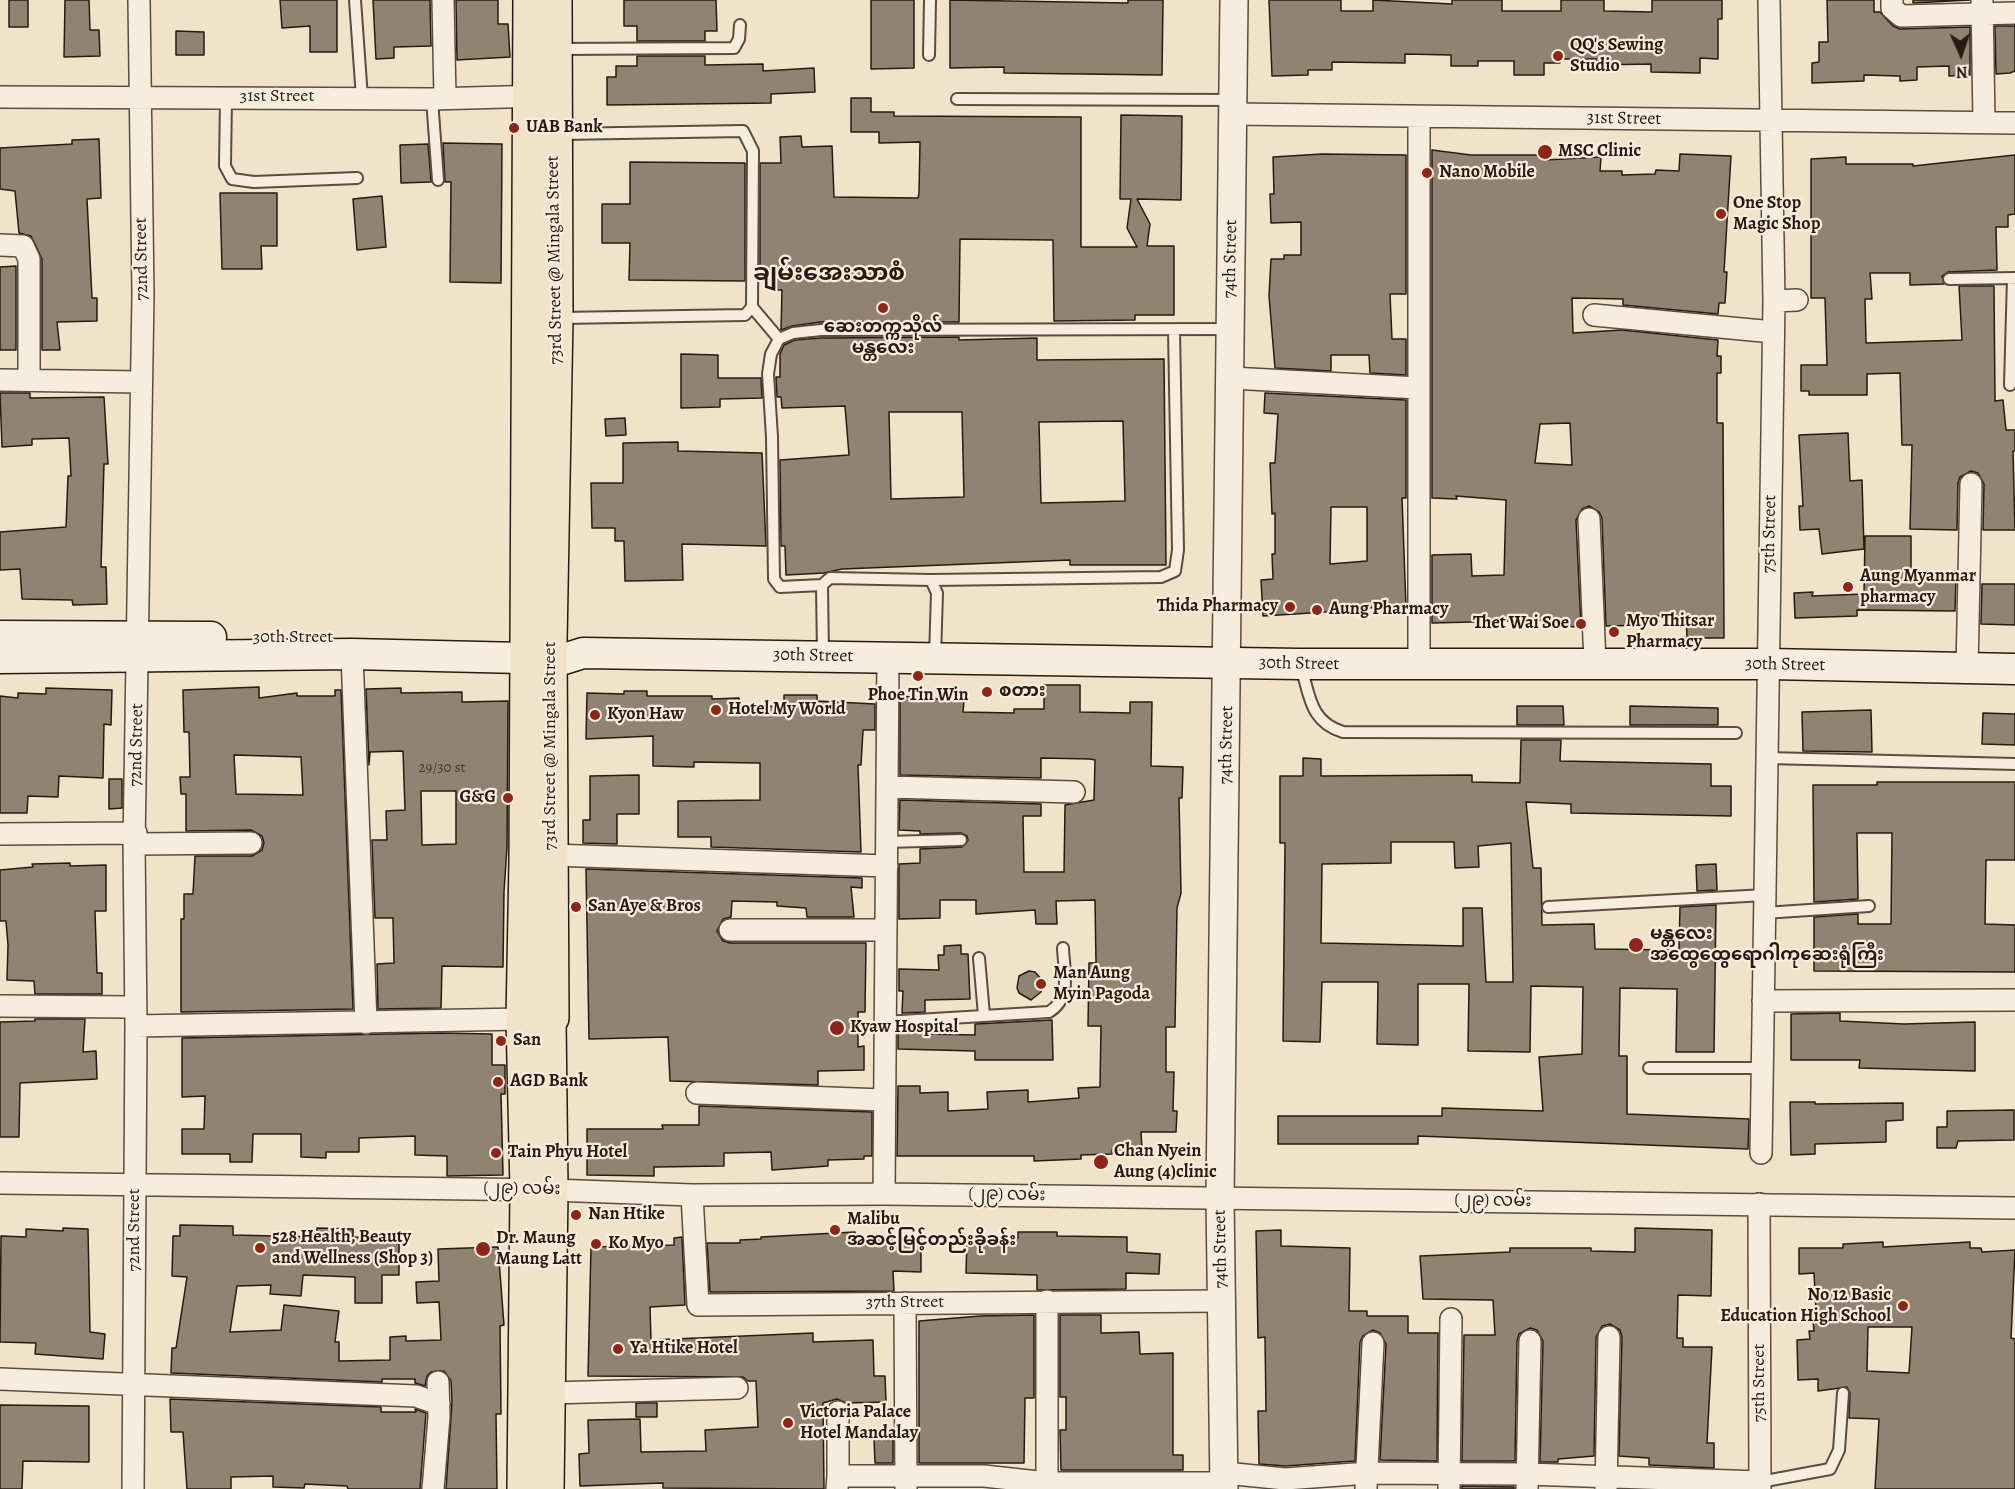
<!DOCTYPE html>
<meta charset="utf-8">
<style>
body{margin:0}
#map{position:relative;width:2015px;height:1489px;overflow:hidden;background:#f1e3ca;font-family:Alegreya,serif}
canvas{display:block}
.north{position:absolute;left:1931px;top:24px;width:60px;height:60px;-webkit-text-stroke:4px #f6eddd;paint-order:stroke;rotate:177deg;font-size:16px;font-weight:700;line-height:24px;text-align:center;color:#281a10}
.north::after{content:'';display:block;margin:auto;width:21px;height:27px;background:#281a10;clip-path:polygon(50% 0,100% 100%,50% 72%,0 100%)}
</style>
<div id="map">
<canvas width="2015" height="1489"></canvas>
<div class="north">N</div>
</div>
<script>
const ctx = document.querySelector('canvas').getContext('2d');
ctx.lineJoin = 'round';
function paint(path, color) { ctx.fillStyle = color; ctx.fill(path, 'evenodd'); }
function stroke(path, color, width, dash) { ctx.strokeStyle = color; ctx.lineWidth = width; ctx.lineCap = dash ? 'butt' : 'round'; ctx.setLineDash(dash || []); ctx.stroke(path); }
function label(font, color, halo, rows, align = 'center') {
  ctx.font = font + ' Alegreya,"Noto Sans Myanmar",serif'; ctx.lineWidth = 4.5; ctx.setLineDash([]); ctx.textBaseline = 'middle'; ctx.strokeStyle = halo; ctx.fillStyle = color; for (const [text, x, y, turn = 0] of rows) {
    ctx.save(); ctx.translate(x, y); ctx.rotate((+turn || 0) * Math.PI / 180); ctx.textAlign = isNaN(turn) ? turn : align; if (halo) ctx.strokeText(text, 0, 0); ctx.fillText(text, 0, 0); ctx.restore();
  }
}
const building = new Path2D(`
 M9 0H28V27H9Z
 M65 0H89L90 30H99L100 56 64 57Z
 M280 0H337V52H310V26L282 28Z
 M373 0H430L431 46 394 47V58L376 59Z
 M456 0H498V24H508L510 57 457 60Z
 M624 0H716L717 31H705V41H637V26H624Z
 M871 0H914V68L871 69Z
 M950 0 1128 3V0H1163L1162 75 1004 73V67L950 68Z
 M1269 0H1341V11H1373V0L1452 4V0H1502V11H1561V0H1604V11L1652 12V0H1722V19H1718V59L1700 58V73L1651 72V64L1596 65V59H1560V63H1544V75H1514V61H1478V66H1451V55L1405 54V63L1332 62V70H1308V75L1272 76Z
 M1827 0H1874V12H1880L1893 26 1900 29 1970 27V75L1949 76V66L1917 67V80L1900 81V76L1864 75V81L1812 83V63L1819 62V42H1828Z
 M1913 0H1970L1913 3Z
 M1995 26H2015V71L2010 73 1996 74Z
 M176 31 204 32V55H176Z
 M637 56H705V65L763 64V71L814 68 815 92 771 94V103L607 105V77H616V66H637Z
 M851 98H871V112H894V116L1081 117V247H1137L1127 228 1131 199H1120L1121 115 1182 116 1181 200 1137 199 1150 224 1147 246H1174V315H1135V320L1054 321 1053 240 960 239 959 322H821L792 326 781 330 782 290H777V282L760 281V163H781L780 137 801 136 802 147 832 146 834 197 918 198 919 193 920 142 879 143V132H851Z
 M99 139 101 198 87 199 92 298H97V321L57 322 60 350H42V259L31 236 19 233 15 191 0 189V148L72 144V140Z
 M443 143 502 144 501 283 450 282 451 182H445Z
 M428 144 431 182 401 183 400 145Z
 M1432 150 1471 155H1545V160L1601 157 1600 171H1622V175L1655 174 1656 170 1679 171 1680 154 1731 156 1724 272H1727L1725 303H1719L1718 314 1623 305V299L1572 298 1573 333 1622 330 1718 340 1717 356H1721V373H1717V423H1723L1724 638H1687L1686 616H1648V625L1606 626 1602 518 1599 512 1589 506 1582 509 1576 520 1581 627 1554 626V620L1432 623V555L1471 554 1472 576 1504 575 1506 500 1456 496 1457 499 1432 498ZM1570 423 1572 465 1535 463 1540 424Z
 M1322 154 1406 155V294H1390L1392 339H1406V375L1370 373 1369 355H1331V371L1275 368 1269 296 1271 259H1284V255H1301V222L1271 223 1270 194H1274L1273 157Z
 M2015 155V214L2008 215V227H1996L1997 270 1948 272 1942 276 1944 284 1910 285V273H1870L1872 299H1865L1866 343 1962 340 1959 286H1994L1995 401 2003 400 2006 430H2015V451H2013L2015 530H1983L1984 484 1978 473 1971 471 1960 477 1958 483 1957 530 1910 529 1912 445H1902L1900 373 1867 374V395H1809V391H1801V365H1827L1825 298H1811V159L1846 157V164H1913V166Z
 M630 162 745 163V281L629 280 630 243H602V204H630Z
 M220 193H277V246H261L262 269H222Z
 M382 196 386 247 357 250 353 199Z
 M16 266V350H0V267Z
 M959 337V340L1037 338V360L1164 359 1166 565H1070V560L842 569 824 573 786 575 785 546H781L780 460 849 455 845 406 782 408 781 397H777L776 377H780V354L784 345 795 340 821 338ZM889 412H962L964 497 891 499ZM1123 421 1125 501 1041 503 1039 422Z
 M681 354 718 355V378H761L762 398 720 399V407L681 408Z
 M0 393H30V398L104 397 108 464H104L101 567H106L107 604 73 605 72 600 22 599 20 569 0 570V532L66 527 68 476H71L69 438 32 439V445L2 447Z
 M1265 393 1406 400V498H1402L1406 607 1358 608V610L1263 616 1261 580 1273 579 1272 554H1275V513L1272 514 1270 463H1275L1278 414 1264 413ZM1331 507H1367V561L1330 564Z
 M625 418 626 435 606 436 605 419Z
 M1848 433 1850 481 1862 480 1864 549 1822 554 1819 529 1800 530 1799 506H1803L1799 435Z
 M678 442V451L762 453 766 546 682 544 683 580 625 581 624 541H615V528H592L591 483H623V443Z
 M1865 536H1911V577L1956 578 1955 611 1857 610V616L1795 618 1794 593 1813 592 1812 596 1864 594Z
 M1982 584H2015V625L1981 624Z
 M1044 685H1080V712L1130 713V702H1152L1151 766 1183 767 1182 798H1179L1181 893 1177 908 1175 1027H1166V1072H1174L1173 1111H1177L1176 1132H1141L1142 1149 1112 1150V1154L1081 1155V1159L1034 1161V1156H897L898 1086H920V1093L948 1092V1111L988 1109 987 1092 1028 1090V1102L1079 1098 1078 1088 1100 1087 1101 1026H1088L1089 963H1096L1095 900 1056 901 1057 924H1036L1035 910 976 914V900H940V918L899 919V864L920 863V849L962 847 968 840 967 836 961 833 920 834V831L899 830 900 800 1041 804V816H1023L1024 872H1064L1065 805 1094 800 1095 760 1090 759 1041 758V778L900 775V696L964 701 963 712 1014 713V709H1044Z
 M259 687V698L297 693V696H335V690H341L353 1009 181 1012V919H184V894H193L195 856H252L262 850 264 843 262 836 251 830 186 831V794H181L180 777H190L189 732H184L183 690ZM234 755 301 757 303 795 236 794Z
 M46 688 112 690 111 725 104 724 103 778 59 776 58 797 28 796 27 813H0V696L18 698V693L46 694Z
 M401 688V693L462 692V702L508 701 507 848 504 891 503 967 442 966 441 1008 378 1009 377 964 394 963 393 918H375L372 840H387L386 811 405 810 403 751 370 752 369 765 366 689ZM421 791H456V844L422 845Z
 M624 691H647V696H712V699L739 698V707L784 706V695H817V701L875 704V730H863L861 765H858L861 852 711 847V837H678V801L760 800V763L694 762V767L653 766V736L586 739 587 693 624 694Z
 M1517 706H1563L1564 725H1517Z
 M1630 706 1718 708V725H1630Z
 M1871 710 1872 752 1803 751 1802 712Z
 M1983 713 2015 714V745L1982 744Z
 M1521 740H1561L1560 761 1711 764V786H1731V816L1571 813V804L1526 802 1533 868H1541L1542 925 1594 924 1595 949 1679 950 1680 907 1716 905 1714 1052H1676L1677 989 1620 988 1619 1056H1627V1114L1749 1119 1748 1149 1418 1136V1144H1278V1116H1442V1108L1543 1111 1539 1057 1582 1054 1583 987 1531 986 1530 1052 1468 1051 1469 984H1418V1045L1377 1044 1378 982H1322L1320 1042 1283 1041 1285 843H1280V776H1303V758L1321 759V776L1472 775V782L1520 783ZM1391 842H1454L1455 868 1479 867 1478 846 1511 843 1513 982H1486L1482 908H1463V946L1321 943 1322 864 1391 863Z
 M639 775V814H617V844L583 843V820H590V776Z
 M109 779H122V808L109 809Z
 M1877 782H2015V860H1986L1985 924 2015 925V972L1814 971V917L1858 914V924H1891L1892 833H1857L1858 899 1814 902 1813 785H1877Z
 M70 863V866L106 865V911H95L97 973H102V994H35L34 981 7 980 8 945 6 921H0V870L33 867 32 864Z
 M1716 864 1717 890 1697 891 1696 865Z
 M586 869 862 878V888L851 887 854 917H807L806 908 777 906V902L732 901 731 917 723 919 717 931 723 941 730 943H866L865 1012H858V1047L864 1046V1070L818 1071V1085L670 1081 668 1037 589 1039Z
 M961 945V954H968L970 999 925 1000V1012L902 1013 903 991H899V969L939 970 938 955H944V946Z
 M1029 971 1035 972 1042 980 1041 992 1031 1000 1019 993 1017 988 1019 976Z
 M1840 1013V1021L1904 1024 1975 1022V1071L1859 1068 1860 1060H1791V1014Z
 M35 1019H85L83 1052 96 1051 97 1079 20 1083 19 1137H0V1022L35 1021Z
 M1052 1020 1053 1060H975V1051L898 1049V1033H902V1028L925 1027V1034L975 1035V1024Z
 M441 1033 492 1034V1065H505V1094H501L503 1175 447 1176V1156L415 1155V1136L359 1138V1152H326V1158L301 1157V1134H253L252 1162H230V1154H182V1129H204L205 1096 182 1097V1038Z
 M1790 1102H1815V1104L1903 1103V1120L1886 1121V1142L1815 1144V1154L1791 1155Z
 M699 1106 872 1112V1156H864V1159L828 1160V1166L772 1170 771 1152 724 1153V1166L654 1167V1176L587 1175V1129H663L662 1125H699Z
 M2014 1110V1140L1958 1141 1956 1148H1937V1127H1947V1111Z
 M180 1225 233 1226V1235L317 1237V1228L353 1229V1237L399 1238V1275H382V1303H355V1277L303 1275 301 1296 270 1294 271 1285 237 1286 230 1332 281 1330 284 1305 339 1311 335 1342H339V1361L390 1360V1337L406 1336V1341L441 1340 439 1302 417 1303 416 1282 439 1281 438 1249 498 1247 504 1325 500 1326 501 1414H496L497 1489H446L452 1402 451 1381 444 1371 431 1372 427 1376 425 1386 415 1383V1379H382V1382L171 1373 172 1348H176L187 1277 172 1276 173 1236H180Z
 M63 1228 88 1229 90 1332 105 1334 103 1359 35 1354 36 1343 0 1342 1 1236 26 1237V1229L63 1231Z
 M1635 1228 1712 1230 1711 1296 1678 1295 1677 1338H1683V1347H1712L1707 1443H1714V1468L1649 1465V1458L1619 1456 1622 1337 1620 1330 1610 1324 1602 1326 1596 1337 1594 1456 1558 1459V1462H1540L1543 1341 1537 1330 1530 1328 1519 1334 1517 1341 1515 1461H1462L1464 1335H1495L1493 1300 1423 1299 1420 1256 1510 1252V1248H1591V1251L1635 1252Z
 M1281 1230V1246L1350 1248 1349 1311H1367V1316H1408V1333H1438L1437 1461 1380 1460 1386 1344 1380 1333 1373 1330 1363 1336 1360 1342 1355 1461 1285 1466 1259 1464 1258 1411H1266L1265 1337 1258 1338 1256 1231Z
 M855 1232V1242L921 1237V1272L893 1271 894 1291 710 1292 707 1243H740V1240L761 1239V1237Z
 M1018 1232H1057V1236L1127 1237V1252L1160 1254 1159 1274 1126 1273V1289L1037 1290V1275L966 1273 967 1238H1018Z
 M682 1237 685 1305 650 1307 651 1340 813 1333V1342L873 1340 874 1376H885L886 1402 846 1403 837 1399 823 1403 824 1489 663 1488V1483L580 1486 579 1454 589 1453 588 1420 640 1419 641 1452 706 1451 705 1430 758 1427 756 1381H748L743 1377 588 1376 591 1247 674 1245V1238Z
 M1883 1242V1247L1970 1242V1248H1981L1982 1252 2015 1250 2011 1338 2015 1339V1489H1875L1879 1419 1849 1418 1850 1393 1847 1387 1818 1391V1379L1798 1380 1797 1340 1810 1339 1809 1331H1814L1812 1312H1816L1814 1273 1799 1274V1248H1843V1244ZM1868 1327H1912L1909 1373 1867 1371Z
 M1034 1315V1398H1025L1024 1463H919V1321L980 1316Z
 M1060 1315H1101V1333L1139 1332 1140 1354 1173 1353V1455H1183V1470H1061L1060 1430H1066V1397H1060Z
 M170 1399 381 1407V1412H416L415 1409 426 1413 420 1489H348L347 1486 305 1484 304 1488 273 1487V1476L231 1477V1489H187L183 1432H171Z
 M636 1403H657V1417H636Z
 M0 1405 89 1406V1462L23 1461 22 1489H0Z
 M893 1437V1463H875L874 1438Z
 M1462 1486 1514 1487V1489H1462Z`);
paint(building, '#918371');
stroke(building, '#281a10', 1.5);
const service = new Path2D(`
 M355 0 362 98
 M558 49 734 48 739 39 740 25
 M929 55 930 0
 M226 97 225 166 232 179 254 182 357 178
 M432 99 438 180
 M957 99 1233 100
 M1949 279 2015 278
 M752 307 779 339
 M560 318 745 315 752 307 753 151 743 131 560 134
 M2010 385 2013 278
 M931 580 1161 577 1175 571 1178 550 1174 330
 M822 585 780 587 774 579 772 437 768 374 771 354 779 339 793 333 821 330 1231 329
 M823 656 822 585 830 578 931 580 937 593 935 657
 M1301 667C1310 696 1310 722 1343 732L1736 733
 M1767 758 2015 764
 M886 842 961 840
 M1548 907 1765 895
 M1764 913 1869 906
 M979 958 984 1015
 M884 1022 1049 1012C1072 998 1064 972 1063 948
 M1649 1068H1762
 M1760 1482 1830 1469 1839 1450 1843 1393`);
const minor = new Path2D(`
 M443 0 445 98
 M1892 0V8L1901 16 2015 13
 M1982 2 1984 122
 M0 97 432 99 542 96
 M1233 114 2015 123
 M0 245 23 246 29 259V380
 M1774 301 1797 300
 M1594 315 1773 332
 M1231 378 1418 388
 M0 380 141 382
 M1589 519 1595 663
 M352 654 366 1023
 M1419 665V117
 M1967 668 1971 484
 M888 787 1074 792
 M0 834 136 833
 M134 844 251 843
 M551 855 887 866
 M730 930H885
 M1763 1001 2015 1000
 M0 1006 134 1007
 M136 1026 523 1019
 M697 1093 883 1100
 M1761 1153 1774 301 1769 0
 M0 1183 551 1190 692 1195 884 1194 2015 1208
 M884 1194 888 656
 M692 1195 698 1305 1222 1301
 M1759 1204 1760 1489
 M905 1303 906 1488
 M0 1379 416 1396 439 1404
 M549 1393 737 1388
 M1225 1473 1285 1479 1368 1473 1527 1474 1760 1482
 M838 1476V1412
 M1449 1488 1451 1319
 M133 1489 136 1026 134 844 143 294 139 0
 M433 1489 439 1417 438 1382
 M837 1489 838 1476H984L1047 1483H1224
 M1047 1489V1301
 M1366 1489 1373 1343
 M1527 1489 1530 1341
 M1606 1489 1609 1337`);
const tertiary = new Path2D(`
 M1224 1489 1220 1198 1234 0`);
const secondary = new Path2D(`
 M0 636 211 637
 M0 658 352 654 564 659 583 653 1300 664H1769L2015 669`);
const primary = new Path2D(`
 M524 1489 527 1189 523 1019 526 861 530 0
 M547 1489 551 1190 549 1019 552 1018 550 642 556 318 555 0`);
stroke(service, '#5a4c3e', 14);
stroke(minor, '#5a4c3e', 24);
stroke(tertiary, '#5a4c3e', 30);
stroke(secondary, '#281a10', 33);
stroke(primary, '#281a10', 36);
stroke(service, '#f6eddd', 10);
stroke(minor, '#f6eddd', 21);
stroke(tertiary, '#f6eddd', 27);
stroke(secondary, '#f6eddd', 30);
stroke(primary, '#f1e3ca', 33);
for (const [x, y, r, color] of [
 [1558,56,6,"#8f2418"],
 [514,128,6,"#8f2418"],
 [1545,152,8,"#8f2418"],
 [1427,173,6,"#8f2418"],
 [1721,214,6,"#8f2418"],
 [883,308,6,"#8f2418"],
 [1848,587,6,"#8f2418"],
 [1290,607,6,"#8f2418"],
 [1317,610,6,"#8f2418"],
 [1581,624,6,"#8f2418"],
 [1614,632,6,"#8f2418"],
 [918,676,6,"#8f2418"],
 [987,692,6,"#8f2418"],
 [716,710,6,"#8f2418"],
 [595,715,6,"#8f2418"],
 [508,798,6,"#8f2418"],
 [576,907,6,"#8f2418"],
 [1636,945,8,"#8f2418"],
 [1041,984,6,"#8f2418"],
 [837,1028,8,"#8f2418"],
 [501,1041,6,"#8f2418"],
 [498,1082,6,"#8f2418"],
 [496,1153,6,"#8f2418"],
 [1101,1162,8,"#8f2418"],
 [576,1215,6,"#8f2418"],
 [835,1230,6,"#8f2418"],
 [596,1244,6,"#8f2418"],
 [260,1248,6,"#8f2418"],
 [483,1249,8,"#8f2418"],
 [1903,1306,6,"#8f2418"],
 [618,1349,6,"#8f2418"],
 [788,1423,6,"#8f2418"]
]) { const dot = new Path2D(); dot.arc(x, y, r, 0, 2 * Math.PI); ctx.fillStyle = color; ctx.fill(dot); stroke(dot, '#f6eddd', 2); }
label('15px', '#423428', null, [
 ["29/30 st",442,768]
]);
label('bold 18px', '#281a10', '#f6eddd', [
 ["QQ's Sewing",1570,46],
 ["Studio",1570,67],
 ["UAB Bank",526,128],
 ["MSC Clinic",1558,152],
 ["Nano Mobile",1439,173],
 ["One Stop",1733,204],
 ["Magic Shop",1733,225],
 ["ဆေးတက္ကသိုလ်",883,328,"center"],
 ["မန္တလေး",883,349,"center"],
 ["Aung Myanmar",1860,577],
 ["pharmacy",1860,598],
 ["Thida Pharmacy",1278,607,"right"],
 ["Aung Pharmacy",1329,610],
 ["Myo Thitsar",1626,622],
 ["Pharmacy",1626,643],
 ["Thet Wai Soe",1569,624,"right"],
 ["စတား",999,692],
 ["Phoe Tin Win",918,696,"center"],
 ["Hotel My World",728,710],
 ["Kyon Haw",607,715],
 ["G&G",496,798,"right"],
 ["San Aye & Bros",588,907],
 ["မန္တလေး",1650,935],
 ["အထွေထွေရောဂါကုဆေးရုံကြီး",1650,956],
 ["Man Aung",1053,974],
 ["Myin Pagoda",1053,995],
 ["Kyaw Hospital",850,1028],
 ["San",513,1041],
 ["AGD Bank",510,1082],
 ["Chan Nyein",1114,1152],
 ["Aung (4)clinic",1114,1173],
 ["Tain Phyu Hotel",508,1153],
 ["Nan Htike",588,1215],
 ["Malibu",847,1220],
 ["အဆင့်မြင့်တည်းခိုခန်း",847,1241],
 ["528 Health, Beauty",272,1238],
 ["and Wellness (Shop 3)",272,1259],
 ["Dr. Maung",496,1239],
 ["Maung Latt",496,1260],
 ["Ko Myo",608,1244],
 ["No 12 Basic",1891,1296,"right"],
 ["Education High School",1891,1317,"right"],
 ["Ya Htike Hotel",630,1349],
 ["Victoria Palace",800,1413],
 ["Hotel Mandalay",800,1434]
], 'left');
label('18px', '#281a10', '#f6eddd', [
 ["31st Street",277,97],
 ["31st Street",1624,119,1],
 ["72nd Street",142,259,-91],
 ["74th Street",1231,259,-89],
 ["73rd Street @ Mingala Street",555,260,-91],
 ["75th Street",1770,534,-89],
 ["30th Street",293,638],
 ["30th Street",813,656,1],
 ["30th Street",1299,664,1],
 ["30th Street",1785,665,1],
 ["72nd Street",137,745,-89],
 ["74th Street",1227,745,-89],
 ["73rd Street @ Mingala Street",551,746,-90],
 ["(၂၉) လမ်း",522,1189,1],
 ["(၂၉) လမ်း",1007,1195,1],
 ["(၂၉) လမ်း",1493,1201,1],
 ["72nd Street",135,1230,-90],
 ["74th Street",1221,1249,-91],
 ["37th Street",905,1303],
 ["75th Street",1760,1383,-90]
]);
label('bold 24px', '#281a10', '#f6eddd', [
 ["ချမ်းအေးသာစံ",829,274]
]);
</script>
